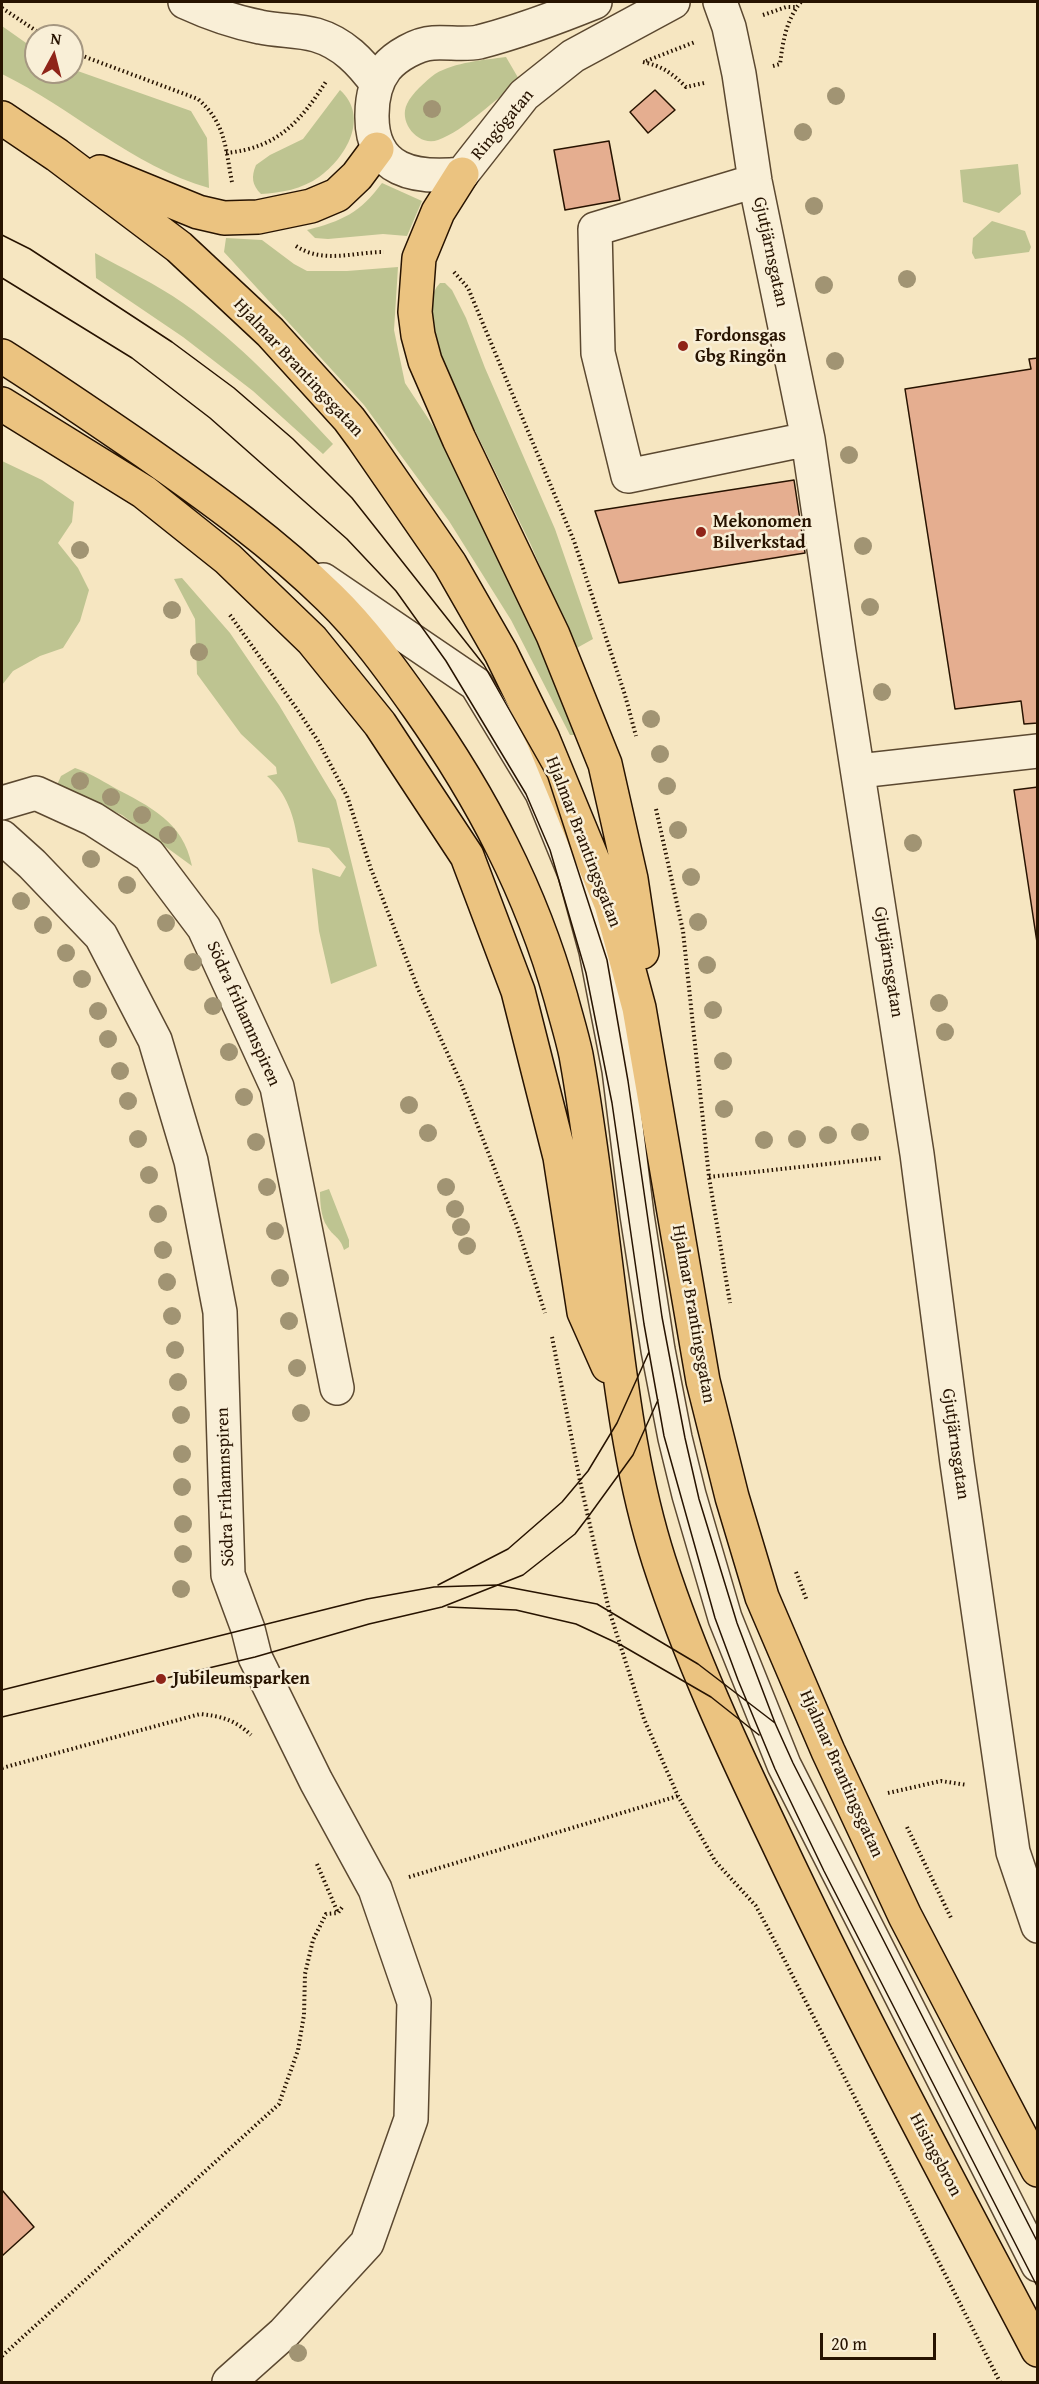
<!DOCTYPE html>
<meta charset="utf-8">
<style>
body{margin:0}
#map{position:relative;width:1039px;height:2384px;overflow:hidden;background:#f6e6c1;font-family:"Gentium Book Plus",serif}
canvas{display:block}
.frame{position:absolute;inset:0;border:3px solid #271300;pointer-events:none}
.north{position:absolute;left:24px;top:24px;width:60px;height:60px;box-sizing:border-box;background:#f9efd7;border:2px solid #a59781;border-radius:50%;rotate:7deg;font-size:16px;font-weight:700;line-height:24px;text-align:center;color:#271300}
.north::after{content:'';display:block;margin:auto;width:21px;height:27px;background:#8f2418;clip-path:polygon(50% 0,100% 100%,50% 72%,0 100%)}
.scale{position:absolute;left:820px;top:2333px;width:116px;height:27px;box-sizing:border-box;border:3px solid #271300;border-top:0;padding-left:8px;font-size:18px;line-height:21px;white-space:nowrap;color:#271300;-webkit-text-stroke:4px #f9efd7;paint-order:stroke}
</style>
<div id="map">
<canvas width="1039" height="2384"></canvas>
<div class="frame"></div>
<div class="north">N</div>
<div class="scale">20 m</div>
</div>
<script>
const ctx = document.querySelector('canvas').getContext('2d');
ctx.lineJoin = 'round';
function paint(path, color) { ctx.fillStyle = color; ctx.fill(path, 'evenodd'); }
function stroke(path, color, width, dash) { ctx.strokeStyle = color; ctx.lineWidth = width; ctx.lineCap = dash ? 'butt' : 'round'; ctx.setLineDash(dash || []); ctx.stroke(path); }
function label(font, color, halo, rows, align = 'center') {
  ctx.font = font + ' "Gentium Book Plus",serif'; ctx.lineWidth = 5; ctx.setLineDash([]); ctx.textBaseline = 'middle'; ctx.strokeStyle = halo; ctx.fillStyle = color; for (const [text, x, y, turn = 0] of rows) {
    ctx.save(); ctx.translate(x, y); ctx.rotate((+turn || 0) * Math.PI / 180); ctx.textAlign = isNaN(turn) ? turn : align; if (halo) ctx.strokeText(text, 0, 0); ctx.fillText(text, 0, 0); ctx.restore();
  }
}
paint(new Path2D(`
 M2 26 36 50V72H72V69L191 111 207 138 209 188C132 166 72 108 2 74Z
 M506 57 520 81C496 98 464 131 438 140 418 147 398 122 407 104 412 93 426 81 435 74 455 62 484 60 506 57Z
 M340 90C370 117 346 158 319 177 302 189 281 193 261 194 252 185 251 177 256 165L270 155 303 139Z
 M1018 164 1021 194 999 213 963 202 960 170Z
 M382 183 422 201 407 236 383 234 328 239 315 238 307 230C342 221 360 213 382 183Z
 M992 221 1025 231 1031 247 1029 252 975 259 972 253 973 238Z
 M226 238 262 240 294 264 307 271H347L398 267 394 330 405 383 456 461 483 515 578 735H570L511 620 449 521 364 405 224 252Z
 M95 253C124 269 156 284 183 303 240 343 286 393 333 444L323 454 253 391 183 337 96 278Z
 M440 283H445L452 290 466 318 485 368 555 529 593 639 575 649 531 545 449 377C440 354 420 302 440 283Z
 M2 461 42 480 74 502 72 522 58 543 78 568 89 590 80 621 63 648 40 656 13 671 2 685Z
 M182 578 230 633 279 705 336 800 377 966 331 984 319 931 312 868 340 877 346 867 329 848 298 842C294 816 287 793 267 776L277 774 276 767 241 734 197 674 195 619 174 579Z
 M75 768C88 772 101 780 113 787 150 807 183 821 192 866L122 815 57 785 61 776Z
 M329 1189 349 1240V1247L344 1250C340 1236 333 1237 327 1226 321 1218 320 1202 320 1192Z`), '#bec491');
const building = new Path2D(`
 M655 90 675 110 648 133 630 112Z
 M609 141 620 200 565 210 554 150Z
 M1038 358V723L1024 724 1021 701 955 709 905 389 1031 369 1029 359Z
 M794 480 805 553 619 583 595 511Z
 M1038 787V949L1014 790Z
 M2 2190 34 2227 2 2256Z`);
paint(building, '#e5ae90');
stroke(building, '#271300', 1.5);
const minor = new Path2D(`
 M185 2C209 13 234 22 260 27 278 31 298 30 316 35 343 43 361 62 377 84
 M595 2C558 17 518 32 479 42 465 45 448 42 433 43 417 44 396 56 386 68 375 82 372 99 372 115 371 172 416 179 462 174L524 95 573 56 673 2
 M720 2 729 27 739 74 755 181 808 439 839 652 917 1154 957 1463 1013 1852 1038 1926
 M755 181 595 229 598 353 628 476 808 439
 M323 580 476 684 542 793 575 874 596 951 619 1070 637 1215 658 1350 675 1438 689 1495 725 1618 784 1765 1038 2265
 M859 771 1038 751
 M2 803 36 793 93 819 149 855 204 928 277 1087 337 1388
 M2 837 32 864 101 936 155 1040 191 1161 220 1312 228 1575 248 1629 255 1657 316 1781 375 1889 414 2002 411 2119 367 2243 284 2333 229 2382`);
const major = new Path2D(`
 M2 118 57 155 179 247 270 332 349 419 363 438 450 564 501 653 543 739 611 904 639 1008 703 1381 732 1497 762 1597 828 1751 905 1916 1038 2170
 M100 172 198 212 224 218 258 217 311 206 337 195 357 176 377 149
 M462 174 438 212 419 258 415 312 418 335 425 361 459 439 553 635 605 764 631 879 642 952
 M2 356C51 387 99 420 147 453 211 498 274 543 330 598 363 630 391 669 418 707 482 798 531 891 561 998 566 1017 572 1036 576 1055 592 1143 601 1232 613 1321 623 1402 634 1483 659 1561 690 1657 733 1749 777 1841 858 2013 949 2181 1038 2350
 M2 404 144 492 228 559 312 640 380 724 467 856 518 991 560 1157 584 1312 608 1366`);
stroke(minor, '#5b4830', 36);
stroke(major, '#271300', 36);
stroke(new Path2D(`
 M2 8 44 36
 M763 15 786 7H797
 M72 52 198 99C226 124 225 147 232 182
 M646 61 695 42
 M643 62C662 66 672 73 686 87L704 83
 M773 66 780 64C783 41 786 20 801 2
 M226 153C278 148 301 121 327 80
 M296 246C323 264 354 252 384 252
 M454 272 468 288 574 541 625 695 636 736
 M230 615 299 712 318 741 347 796 371 869 419 991 461 1083 517 1226 545 1313
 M656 809 683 931 709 1177 730 1303
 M709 1177 881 1158
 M552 1337 580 1481 609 1610 644 1719 678 1796 715 1861 756 1906 784 1959 1000 2382
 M796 1572 807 1601
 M2 1768 200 1714C221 1716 235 1720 251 1735
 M888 1793 941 1781 967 1785
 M907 1827 952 1920
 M317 1864 338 1913
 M409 1877 678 1796
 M2 2356 279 2104 298 2050 304 2015 305 1974 313 1940 326 1914 338 1913 343 1906`), '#271300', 4, [1.5, 3]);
stroke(minor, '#f9efd7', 33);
stroke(major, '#ebc380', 33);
stroke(new Path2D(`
 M2 235 30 249 172 342 234 388 293 439 352 498 484 665 548 778 607 960 628 1081 662 1317 685 1438 699 1499 737 1623 775 1723 793 1763 1038 2243
 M2 278 132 358 210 418 347 539 396 591 446 661 526 794 550 850 586 973 612 1103 644 1324 664 1436 715 1618 738 1680 775 1769 824 1871 1038 2288
 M438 1585 508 1549 562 1502 588 1471 617 1423 649 1352
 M448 1607 516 1610 576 1624 621 1645 711 1697 759 1735
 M2 1690 367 1599 434 1587 497 1585 597 1604 698 1664 775 1723
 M2 1717 255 1657 369 1624 442 1607 523 1575 575 1534 588 1517 633 1455 658 1400`), '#271300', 1.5);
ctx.fillStyle = '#a19473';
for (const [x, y] of [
 [836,96],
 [432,109],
 [803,132],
 [814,206],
 [907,279],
 [824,285],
 [835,361],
 [849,455],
 [863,546],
 [80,550],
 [870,607],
 [172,610],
 [199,652],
 [882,692],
 [651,719],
 [660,754],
 [80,781],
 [667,786],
 [111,797],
 [142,815],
 [678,830],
 [168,835],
 [913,843],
 [91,859],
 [691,877],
 [127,885],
 [21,901],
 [698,922],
 [166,923],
 [43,925],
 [66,953],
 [193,962],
 [707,965],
 [82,979],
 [939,1003],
 [213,1006],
 [713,1010],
 [98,1011],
 [945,1032],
 [108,1039],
 [229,1052],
 [723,1061],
 [120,1071],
 [244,1097],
 [128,1101],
 [409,1105],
 [724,1109],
 [860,1132],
 [428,1133],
 [828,1135],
 [138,1139],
 [797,1139],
 [764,1140],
 [256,1142],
 [149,1175],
 [267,1187],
 [446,1187],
 [455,1209],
 [158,1214],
 [461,1227],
 [275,1231],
 [467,1246],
 [163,1250],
 [280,1278],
 [167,1282],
 [172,1316],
 [289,1321],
 [175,1350],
 [297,1368],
 [178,1382],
 [301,1413],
 [181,1415],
 [182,1454],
 [182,1487],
 [183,1524],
 [183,1554],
 [181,1589],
 [298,2353]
]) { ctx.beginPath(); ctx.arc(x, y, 9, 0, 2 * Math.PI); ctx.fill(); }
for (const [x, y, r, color] of [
 [683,346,6,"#8f2418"],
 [701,532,6,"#8f2418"],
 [161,1679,6,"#8f2418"]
]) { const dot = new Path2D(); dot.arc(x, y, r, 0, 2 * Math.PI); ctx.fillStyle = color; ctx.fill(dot); stroke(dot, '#f9efd7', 2); }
label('18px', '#271300', '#f9efd7', [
 ["Ringögatan",503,125,-50],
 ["Gjutjärnsgatan",770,252,78],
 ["Hjalmar Brantingsgatan",298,368,47],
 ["Hjalmar Brantingsgatan",583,842,69],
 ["Gjutjärnsgatan",888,962,81],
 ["Södra frihamnspiren",243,1014,66],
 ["Hjalmar Brantingsgatan",693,1314,80],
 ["Gjutjärnsgatan",955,1444,82],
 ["Södra Frihamnspiren",226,1487,-92],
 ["Hjalmar Brantingsgatan",841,1774,66],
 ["Hisingsbron",935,2155,62]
]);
label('bold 18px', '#271300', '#f9efd7', [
 ["Fordonsgas",695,336],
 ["Gbg Ringön",695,357],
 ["Mekonomen",713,522],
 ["Bilverkstad",713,543],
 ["Jubileumsparken",173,1679]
], 'left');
</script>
